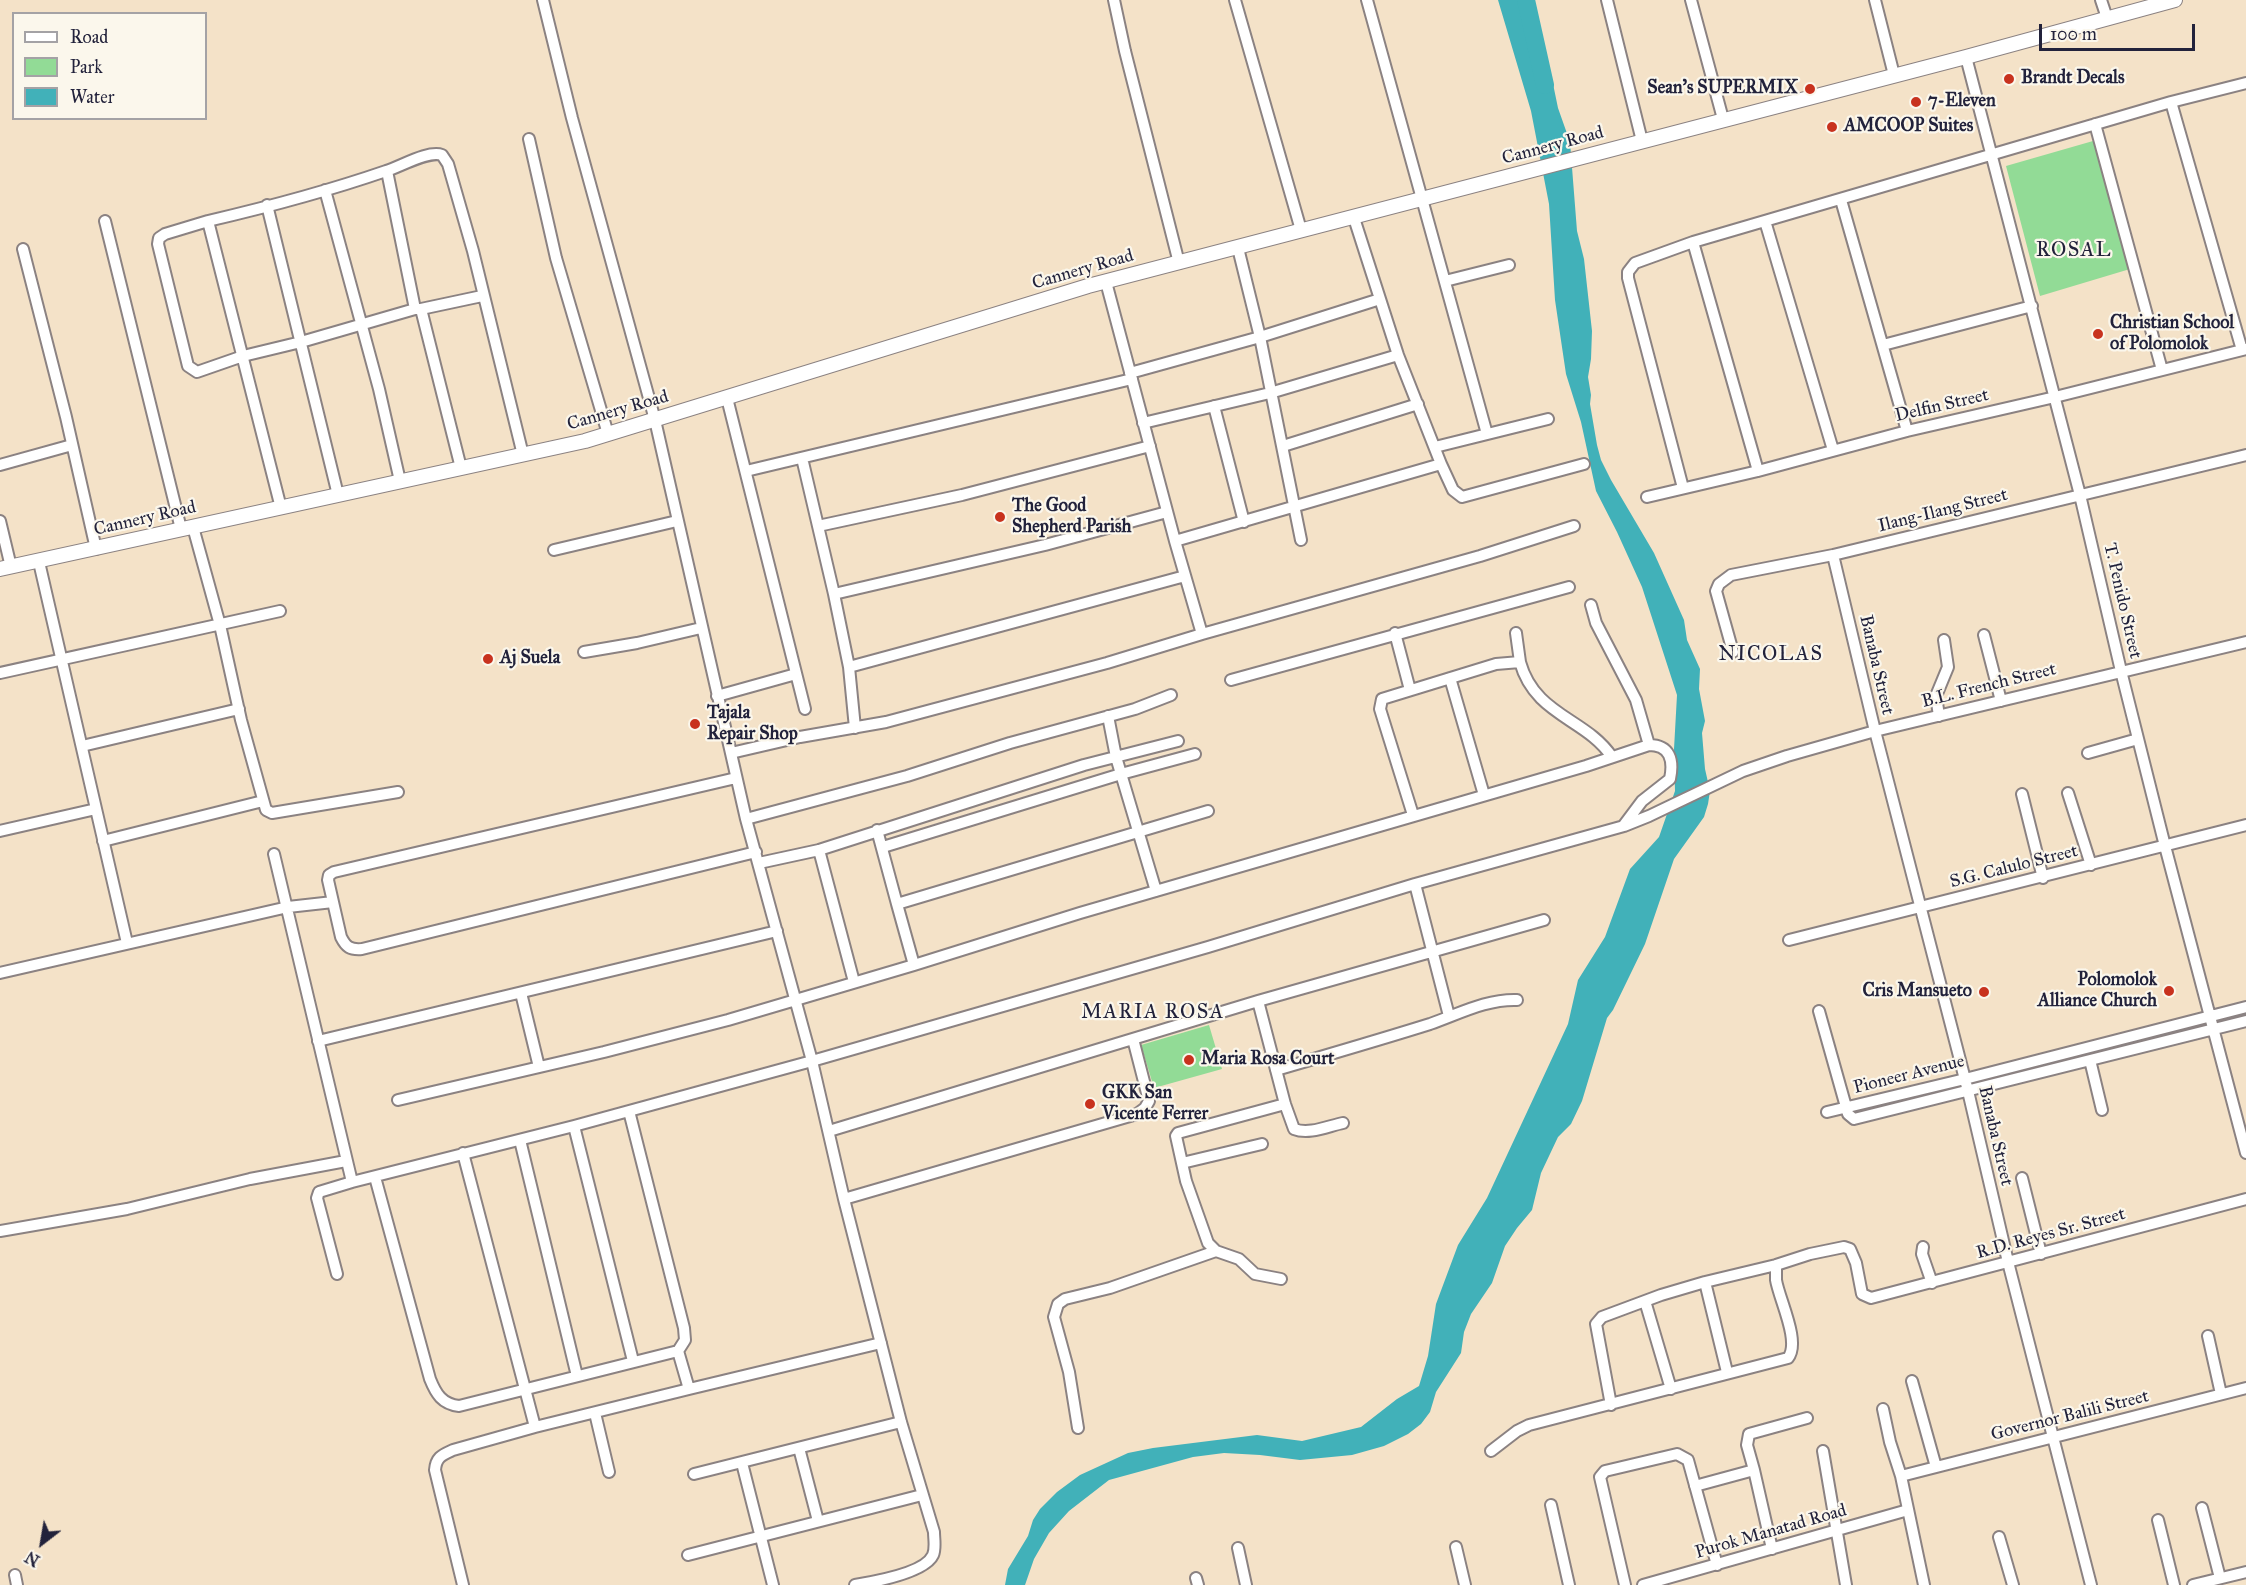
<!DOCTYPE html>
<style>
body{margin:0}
#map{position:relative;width:2246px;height:1585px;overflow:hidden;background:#f4e2c8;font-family:"IM FELL Great Primer",serif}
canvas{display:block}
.legend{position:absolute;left:12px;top:12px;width:195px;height:108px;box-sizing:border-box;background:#fbf7ec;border:2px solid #a4a2a5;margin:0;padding:8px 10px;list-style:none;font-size:18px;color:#22223b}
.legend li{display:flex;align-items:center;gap:12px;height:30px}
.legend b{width:30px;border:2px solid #a4a2a5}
.north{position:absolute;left:12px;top:1513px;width:60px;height:60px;-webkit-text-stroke:4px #fbf7ec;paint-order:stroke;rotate:211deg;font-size:16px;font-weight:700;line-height:24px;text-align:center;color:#22223b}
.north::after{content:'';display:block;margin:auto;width:21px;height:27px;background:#22223b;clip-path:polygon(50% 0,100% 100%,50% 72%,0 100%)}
.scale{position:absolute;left:2039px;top:24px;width:156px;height:27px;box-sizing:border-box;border:3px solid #22223b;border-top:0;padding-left:8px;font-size:18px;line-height:21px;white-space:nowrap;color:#22223b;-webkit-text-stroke:4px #fbf7ec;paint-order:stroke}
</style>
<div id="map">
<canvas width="2246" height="1585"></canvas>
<ul class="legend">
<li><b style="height:8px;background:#fff"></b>Road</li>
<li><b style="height:16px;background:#92db96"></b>Park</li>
<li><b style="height:16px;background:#41b1b9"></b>Water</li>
</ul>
<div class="north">N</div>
<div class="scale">100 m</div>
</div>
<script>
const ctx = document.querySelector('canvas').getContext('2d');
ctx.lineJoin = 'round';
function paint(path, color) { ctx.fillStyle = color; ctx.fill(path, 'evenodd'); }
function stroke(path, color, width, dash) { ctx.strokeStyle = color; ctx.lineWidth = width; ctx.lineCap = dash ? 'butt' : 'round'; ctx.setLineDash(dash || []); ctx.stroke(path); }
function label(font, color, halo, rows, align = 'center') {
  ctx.font = font + ' "IM FELL Great Primer",serif'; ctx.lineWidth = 4.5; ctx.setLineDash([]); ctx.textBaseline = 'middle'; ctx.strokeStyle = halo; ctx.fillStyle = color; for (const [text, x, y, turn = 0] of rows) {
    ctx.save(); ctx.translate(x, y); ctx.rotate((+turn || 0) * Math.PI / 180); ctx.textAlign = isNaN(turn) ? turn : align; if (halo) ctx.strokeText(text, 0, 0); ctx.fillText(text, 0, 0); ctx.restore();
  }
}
paint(new Path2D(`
 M2093 141 2130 269 2040 296 2006 166Z
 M1209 1025 1222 1069 1154 1088 1141 1045Z`), '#92db96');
paint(new Path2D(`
 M1498 0H1530L1535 37 1541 61 1552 79 1558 108 1570 142 1577 231 1584 259 1592 331 1591 359 1588 377 1591 395 1590 404 1597 445 1601 460 1611 480 1654 553 1684 620 1687 640 1700 669 1699 689 1705 721 1702 733 1705 769 1710 791 1708 804 1704 817 1674 859 1645 944 1613 1010 1607 1018 1582 1101 1571 1124 1558 1137 1541 1173 1532 1210 1517 1228 1505 1246 1492 1283 1471 1314 1464 1332 1461 1353 1436 1392 1430 1412 1421 1424 1408 1434 1384 1446 1352 1455 1300 1460 1260 1455 1224 1453 1193 1457 1109 1480 1069 1511 1049 1533 1034 1559 1025 1585H1005L1008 1569 1028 1536 1033 1520 1040 1509 1057 1492 1080 1475 1128 1453 1153 1448 1257 1435 1302 1441 1361 1427 1397 1399 1419 1386 1428 1356 1436 1304 1458 1245 1487 1198 1568 1024 1578 980 1605 937 1630 869 1659 837 1675 791 1674 749 1677 695 1642 587 1617 532 1596 491 1581 422 1566 374 1555 300 1549 204 1531 111Z`), '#41b1b9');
stroke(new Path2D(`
 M1526 0 1545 85`), '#41b1b9', 18);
const minor = new Path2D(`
 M543 0 572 118 655 420 746 819 812 1061 844 1199 901 1422 934 1532C934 1539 936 1548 933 1555 925 1573 873 1582 855 1585
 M1114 0 1125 51 1179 263
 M1235 0 1301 230
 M1367 0 1487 434
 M1607 0 1642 141
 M1691 0 1723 119
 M1875 0 1894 75
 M2101 0 2107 18
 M1966 57 2080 495 2121 671 2165 846 2246 1153
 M2171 102 2242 350
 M2095 124 2162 370
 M529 139 556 258 608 434
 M387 171 415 309
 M325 190 379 389 400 481
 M1841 200 1907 431
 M267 205 338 495
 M105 221 181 529
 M208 221 165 234 159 238 158 244 188 366 197 372 243 356 301 342 415 309H421L482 296
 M1765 221 1833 450
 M1693 242 1758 471
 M1238 248 1260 337 1301 540
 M23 249 66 417 96 549
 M1445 281 1509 265
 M1106 282 1175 541 1202 634
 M421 309 461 468
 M1883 345 2032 306
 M1130 373 1260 337 1380 299
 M727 398 805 709
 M1214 406 1244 522
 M1143 423 1270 393 1398 355
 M1283 446 1418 404
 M1435 447 1548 419
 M802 458 834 594
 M1441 464 1453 490 1462 497 1584 464
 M0 465 72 445
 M746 471 1132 379
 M1683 488 1628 278V272L1635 263 1693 242 2171 102 2246 83
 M1647 497 1758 471 1907 431 2055 397 2246 349
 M281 508 208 221C268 207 328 191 386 171 400 167 428 150 442 155L448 164 473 251 523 455
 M0 521 11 567
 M818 526 962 495 1150 446
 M193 527 220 625 241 720 266 810 272 813 398 792
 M1175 541 1441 464 1398 355 1354 218
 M554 550 677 521
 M1833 555 1875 731 1968 1091 2008 1262 2091 1585
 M39 562 127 943
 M1591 605 1596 623 1636 700 1649 745
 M1395 633 1410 690
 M1516 633 1520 662
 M1984 635 2001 701
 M584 652 637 643 701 628
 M1733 652 1716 591 1719 584 1731 575 1833 555 2246 455
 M849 667 1185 576
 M0 673 280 611
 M1450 678 1484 795
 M1231 680 1569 587
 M717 696 796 674
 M1108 716 1116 757 1156 891
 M1939 716 1936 696 1948 667 1944 640
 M855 728 849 667 834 594 1045 545 1167 512
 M82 746 239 709
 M731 753 800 737 886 722 1107 663 1202 634 1480 556 1574 526
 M2088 753 2138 739
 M736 778 334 872 329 875 328 880 341 937C346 947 350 950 362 949L756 852
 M2068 793 2091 865
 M2022 794 2043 878
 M1413 815 1380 709 1382 699 1496 664 1520 662C1535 716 1586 718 1612 757
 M746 819 907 776 1010 743 1135 709 1171 695
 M877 830 897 904
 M0 831 96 809
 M103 841 263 801
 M883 847 1121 774 1195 754
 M819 850 854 982
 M274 854 352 1182 574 1126 812 1061 1208 947 1415 884 1624 826 1649 816 1743 771 1787 756 1875 731 2246 642
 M759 863 819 850 1084 765 1178 741
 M1415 884 1449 1016
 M1789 940 2246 825
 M914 965 897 904 1208 811
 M0 973 288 907 333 902
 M521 993 539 1067
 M1258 1001 1285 1104 1294 1129C1309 1135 1328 1126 1343 1123
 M1819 1011 1848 1114 1854 1119 2246 1021
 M318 1041 777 931
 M2090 1060 2102 1110
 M1276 1070C1327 1055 1379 1040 1430 1024 1459 1014 1486 999 1517 1000
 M398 1100 604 1052 728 1020 914 965 1080 913 1586 766 1649 745C1670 745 1674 760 1670 779L1642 801 1624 825
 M1827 1112 1965 1079 2246 1007
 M574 1126 633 1361
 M829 1131 1258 1001 1544 920
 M520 1140 577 1376
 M1182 1163 1262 1144
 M375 1177 430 1379C436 1394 442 1404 459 1406L678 1351 685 1340 684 1328 629 1111
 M2022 1178 2041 1254
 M844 1199 1137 1114 1145 1108 1149 1101 1133 1039
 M0 1231 127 1209 250 1179 346 1161
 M1923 1247 1922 1254 1932 1283
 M337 1274 317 1198 319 1192 352 1182
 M1281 1279 1255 1274 1239 1259 1216 1251 1208 1243 1186 1181 1176 1136 1178 1133 1285 1104
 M1705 1282 1727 1372
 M1645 1301 1671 1389
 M2208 1336 2221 1394
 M678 1351 689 1389 881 1343
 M1912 1381 1936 1467
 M1611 1405 1596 1324 1602 1317 1661 1295 1705 1282 1776 1265 1810 1254 1844 1247 1850 1249 1856 1263 1862 1294 1871 1298 2246 1199
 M1883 1409 1890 1442 1901 1476 1924 1585
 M595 1413 609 1472
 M535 1427 689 1389
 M1078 1428 1069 1372 1054 1317 1058 1304 1065 1299 1110 1288 1216 1251
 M799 1448 818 1521
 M1491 1451 1517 1431 1529 1425 1788 1358C1801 1342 1779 1299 1776 1280 1776 1275 1776 1270 1776 1265
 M1823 1451 1846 1585
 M742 1463 773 1585
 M1754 1470 1747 1445 1749 1434 1807 1418
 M694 1474 901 1422
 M1901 1476 2246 1388
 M1695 1486 1754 1470 1772 1549
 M1551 1505 1569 1585
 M2202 1508 2220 1578
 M2158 1520 2174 1585
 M1999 1537 2013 1585
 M1456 1547 1465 1585
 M1238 1548 1246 1585
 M688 1555 922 1495
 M15 1575 17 1585
 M1196 1578 1198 1585
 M463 1585 435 1470C436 1457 442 1455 453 1450L535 1427 463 1153
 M1625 1585 1600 1477 1605 1471 1677 1454 1688 1460 1717 1565
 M1643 1585 1908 1510
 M2193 1585 2246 1572`);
const major = new Path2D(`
 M0 569 585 441 1088 286 1966 57 2175 0`);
stroke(minor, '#8b8282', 14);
stroke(major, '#8b8282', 16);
stroke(minor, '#fff', 10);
stroke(major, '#fff', 14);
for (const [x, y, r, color] of [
 [2009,79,6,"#c8321e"],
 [1810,89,6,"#c8321e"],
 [1916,102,6,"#c8321e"],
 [1832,127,6,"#c8321e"],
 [2098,334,6,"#c8321e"],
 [1000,517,6,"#c8321e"],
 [488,659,6,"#c8321e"],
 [695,724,6,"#c8321e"],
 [2169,991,6,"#c8321e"],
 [1984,992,6,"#c8321e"],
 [1189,1060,6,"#c8321e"],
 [1090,1104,6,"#c8321e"]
]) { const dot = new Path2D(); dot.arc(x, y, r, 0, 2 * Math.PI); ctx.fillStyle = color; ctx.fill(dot); stroke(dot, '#fbf7ec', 2); }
label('bold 18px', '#22223b', '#fbf7ec', [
 ["Brandt Decals",2021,79],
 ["Sean's SUPERMIX",1798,89,"right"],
 ["7-Eleven",1928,102],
 ["AMCOOP Suites",1844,127],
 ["Christian School",2110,324],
 ["of Polomolok",2110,345],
 ["The Good",1012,507],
 ["Shepherd Parish",1012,528],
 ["Aj Suela",500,659],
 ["Tajala",707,714],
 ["Repair Shop",707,735],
 ["Polomolok",2157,981,"right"],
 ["Alliance Church",2157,1002,"right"],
 ["Cris Mansueto",1972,992,"right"],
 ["Maria Rosa Court",1201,1060],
 ["GKK San",1102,1094],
 ["Vicente Ferrer",1102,1115]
], 'left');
label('18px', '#22223b', '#fbf7ec', [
 ["Cannery Road",1553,146,-15],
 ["Cannery Road",1083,270,-16],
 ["Delfin Street",1942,406,-13],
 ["Cannery Road",618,411,-16],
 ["Ilang-Ilang Street",1943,511,-14],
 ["Cannery Road",145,519,-13],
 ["T. Penido Street",2122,601,77],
 ["Banaba Street",1876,665,77],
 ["B.L. French Street",1989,686,-14],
 ["S.G. Calulo Street",2014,867,-14],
 ["Pioneer Avenue",1909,1075,-14],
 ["Banaba Street",1995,1136,77],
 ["R.D. Reyes Sr. Street",2051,1234,-15],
 ["Governor Balili Street",2070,1416,-14],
 ["Purok Manatad Road",1771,1532,-16]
]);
ctx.letterSpacing = '1.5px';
label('20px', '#22223b', '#fbf7ec', [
 ["ROSAL",2074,251],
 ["NICOLAS",1771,655],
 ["MARIA ROSA",1153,1013]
]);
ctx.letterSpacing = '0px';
</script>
